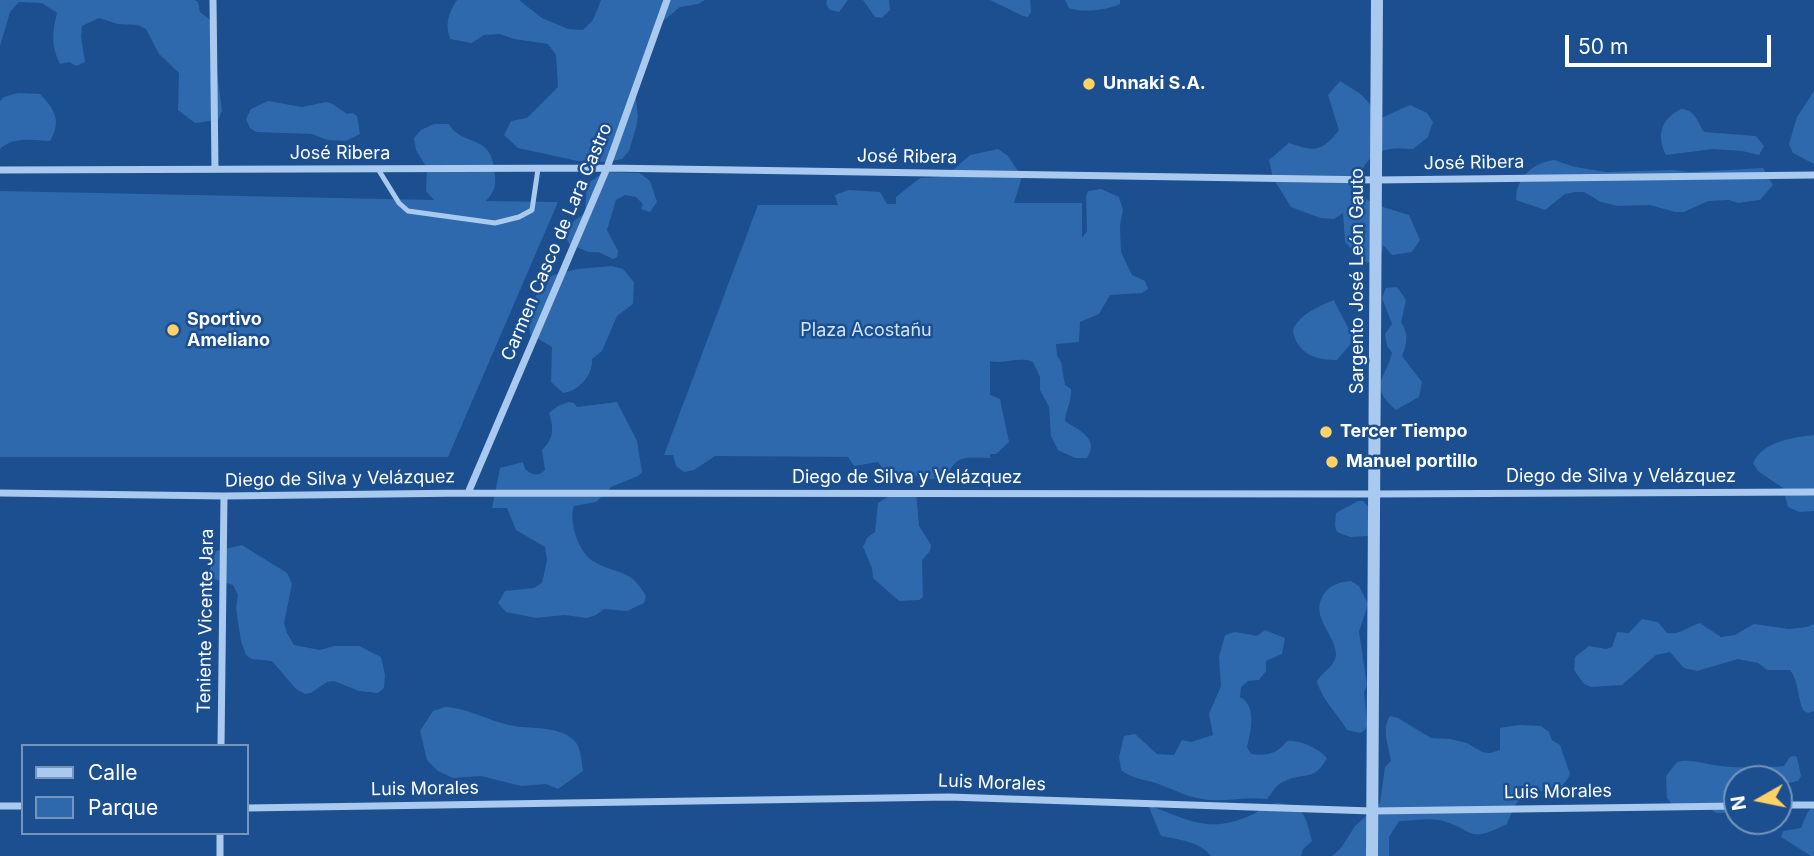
<!DOCTYPE html>
<meta charset="utf-8">
<style>
body{margin:0}
#map{position:relative;width:1814px;height:856px;overflow:hidden;background:#1b4f8f;font-family:Inter,sans-serif}
canvas{display:block}
.legend{position:absolute;left:21px;top:744px;width:228px;height:91px;box-sizing:border-box;background:#1b4f8f;border:2px solid #7695bc;margin:0;padding:9px 12px;list-style:none;font-size:21px;color:#fff}
.legend li{display:flex;align-items:center;gap:14px;height:35px}
.legend b{width:35px;border:2px solid #7695bc}
.north{position:absolute;left:1723px;top:765px;width:70px;height:70px;box-sizing:border-box;background:#1b4f8f;border:2px solid #7695bc;border-radius:50%;rotate:261deg;font-size:19px;font-weight:700;line-height:28px;text-align:center;color:#fff}
.north::after{content:'';display:block;margin:auto;width:24px;height:32px;background:#ffd166;clip-path:polygon(50% 0,100% 100%,50% 72%,0 100%)}
.scale{position:absolute;left:1565px;top:35px;width:206px;height:32px;box-sizing:border-box;border:4px solid #fff;border-top:0;padding-left:9px;font-size:21px;line-height:24px;white-space:nowrap;color:#fff;-webkit-text-stroke:5px #1b4f8f;paint-order:stroke}
</style>
<div id="map">
<canvas width="1814" height="856"></canvas>
<ul class="legend">
<li><b style="height:9px;background:#a9c9ee"></b>Calle</li>
<li><b style="height:19px;background:#2e69ad"></b>Parque</li>
</ul>
<div class="north">N</div>
<div class="scale">50 m</div>
</div>
<script>
const ctx = document.querySelector('canvas').getContext('2d');
ctx.lineJoin = 'round';
function paint(path, color) { ctx.fillStyle = color; ctx.fill(path, 'evenodd'); }
function stroke(path, color, width, dash) { ctx.strokeStyle = color; ctx.lineWidth = width; ctx.lineCap = dash ? 'butt' : 'round'; ctx.setLineDash(dash || []); ctx.stroke(path); }
function label(font, color, halo, rows, align = 'center') {
  ctx.font = font + ' Inter,sans-serif'; ctx.lineWidth = 5; ctx.setLineDash([]); ctx.textBaseline = 'middle'; ctx.strokeStyle = halo; ctx.fillStyle = color; for (const [text, x, y, turn = 0] of rows) {
    ctx.save(); ctx.translate(x, y); ctx.rotate((+turn || 0) * Math.PI / 180); ctx.textAlign = isNaN(turn) ? turn : align; if (halo) ctx.strokeText(text, 0, 0); ctx.fillText(text, 0, 0); ctx.restore();
  }
}
paint(new Path2D(`
 M0 0H194L198 2 200 12 214 23 217 38 216 64 222 111 218 120 195 123 178 110 179 73 159 54 146 29 138 25 118 24 99 18 82 26 81 37 85 62 76 66 69 62 60 64C51 46 52 32 57 13L42 3 19 2 10 12 0 46Z
 M457 0H519L542 18 568 29 583 30 593 20 601 0H705L698 4 680 7 663 21 635 91 638 116 636 128 629 151 622 159 606 162 578 161 518 148 504 135 511 121 527 118 558 87 556 55 548 44 514 39 500 34 484 35 472 43 450 39C445 23 448 14 457 0Z
 M827 0H848L839 12 830 10 826 4Z
 M863 0H889L890 10 882 18 875 17Z
 M990 0H1030L1031 12 1028 17 1023 16Z
 M1065 0H1120V4C1108 10 1082 13 1069 8Z
 M1340 81 1362 95 1381 118 1410 105 1427 113 1433 122 1428 137 1413 149C1374 146 1369 155 1353 187 1367 205 1387 208 1409 215L1420 240 1412 252 1392 255 1383 245 1382 252 1371 263 1364 262 1345 242 1343 213 1334 219 1320 218 1291 207 1273 178 1269 160 1289 143C1315 152 1322 152 1339 130L1328 95Z
 M1814 91V164L1793 153 1789 144 1797 117Z
 M18 93 40 94C55 110 62 121 50 141 33 140 13 136 0 149V101L4 97Z
 M268 101 302 107 326 102 331 103 347 114 352 113 357 116 360 134 346 141 328 140 312 134 256 132 250 128 246 119 251 109Z
 M1681 109C1696 110 1697 122 1704 132L1756 136 1764 146 1759 155 1742 151 1713 149 1666 155C1656 135 1661 119 1681 109Z
 M434 124H449C462 148 494 131 495 177 496 189 493 192 486 201L558 202 448 457H0V191L434 200 426 191 427 168 416 150 414 138 421 130Z
 M998 149 1008 156 1022 177 1014 203H1082V238L1087 231 1086 196 1088 191 1101 189 1119 197 1123 210 1120 225 1121 252 1132 275 1145 281 1148 289 1142 293 1110 295 1099 314 1080 322 1079 342 1056 344 1057 355 1061 362 1065 385 1071 389C1072 400 1066 410 1065 421 1078 430 1100 438 1087 458H1075L1058 450 1051 436 1049 407 1040 390V377L1033 362C1020 356 1004 365 990 361V395L1000 399 1009 442 996 454H990V458C966 458 957 453 946 478L932 479 906 474 893 476 884 470 878 462 854 466 848 457 715 456 694 470 684 472 676 466 673 455H664L758 205H838L835 195 848 190 880 192 887 204H896V197L920 178 939 177 952 171 970 155Z
 M1554 160 1575 167 1606 172 1673 170 1691 172 1763 168 1773 185 1760 200 1738 203 1729 200 1708 201 1684 212H1675L1650 205 1618 206 1601 202 1584 192H1575L1565 194 1545 210 1516 200C1516 178 1532 163 1554 160Z
 M604 172 640 173 650 181 657 202 650 212 641 209 643 204 636 197 625 195 616 200 607 230 618 251 617 257 613 259 598 252C586 254 581 247 570 245L566 238 568 225 585 213 587 184Z
 M612 266 623 269 634 282 633 304 617 316 602 351 592 359C594 374 578 392 563 393L551 382 552 347 530 334 529 314 537 293 547 285 549 278 553 275 577 269Z
 M1397 287 1406 300 1401 322C1409 334 1407 344 1402 356L1422 382 1419 397 1396 410C1368 386 1385 380 1392 353L1387 346 1385 334 1392 324 1382 298 1386 288Z
 M1334 300C1340 315 1349 325 1353 341L1337 360C1319 360 1304 357 1295 339 1293 333 1292 329 1296 324 1306 311 1320 306 1334 300Z
 M569 402 574 403 577 407 617 402 637 441 642 472 638 476 611 487 596 502 574 506C568 521 579 553 593 561 617 576 629 566 646 596L644 603 627 611 604 609 596 615 587 618 565 615 536 618 506 612 498 603 505 591 534 588 542 583 547 560 545 547 516 530 507 508H492L500 468 523 462 525 469C532 475 538 477 545 470L542 450C554 438 554 429 549 413L558 406Z
 M1814 435V511L1799 512 1788 507 1783 488 1758 471 1753 463C1762 442 1793 437 1814 435Z
 M895 492H916L919 526 931 545 930 551 922 560 923 597 919 600 899 601 873 578 872 568 863 547 867 538 875 532 878 503Z
 M1358 501H1363L1369 507V536L1350 537 1337 532 1335 526 1336 513Z
 M242 545 287 573 292 584 284 623 287 633 294 645 320 650 334 646H359L381 657 385 675 384 688 378 693 359 691 334 681 327 682 311 693 305 694 296 689 272 661 252 659 246 655 241 641 236 608 238 595 233 585 214 579 209 573 216 551Z
 M1351 581 1359 586 1368 604 1359 632 1367 685 1364 692 1367 725 1365 730 1360 733 1347 730C1337 713 1323 701 1317 682 1322 671 1335 667 1336 655 1336 635 1311 618 1322 597 1328 585 1339 582 1351 581Z
 M1642 619 1658 622 1667 633C1681 635 1687 627 1700 623L1721 637 1735 635 1754 624 1789 629 1807 627 1814 624V711L1808 713 1803 710C1797 696 1799 682 1790 670H1767L1758 663 1738 659 1697 671 1684 668 1670 652 1656 655 1622 685 1591 687 1584 684 1574 670 1575 657 1589 646 1606 649 1612 647 1617 632 1629 633Z
 M1265 630 1285 638 1282 654 1266 661V671L1259 680 1248 681 1241 687 1240 697C1257 706 1251 731 1247 747L1251 754C1267 756 1277 754 1287 741 1299 739 1319 749 1327 758 1314 783 1303 771 1283 782 1276 785 1272 793 1267 799 1245 796 1224 803 1202 799 1187 797 1175 790 1161 785 1147 779 1133 780 1121 770L1119 757 1124 736 1135 734 1157 754 1174 755 1182 740 1191 742 1213 735 1209 714 1221 686 1219 657 1225 635 1235 632 1257 636Z
 M445 707C468 708 486 720 509 725 529 730 563 724 577 744 581 751 582 764 583 771L558 789 546 784 521 786 481 776 453 778 438 771 427 760 420 731 433 711Z
 M1390 716 1398 718 1431 738 1450 739 1467 743 1482 752 1490 753 1500 750V728L1519 725 1541 726 1549 732 1552 740 1560 745 1570 774C1559 799 1544 786 1526 795 1515 800 1511 814 1507 824 1465 845 1476 829 1439 820 1426 818 1412 821 1399 821L1389 837V856H1332L1341 848 1355 826 1380 803 1385 767 1391 761C1389 746 1381 730 1390 716Z
 M1794 756 1797 757 1801 776 1798 781 1779 785V779H1737V812L1716 813 1712 810 1674 807 1667 798 1666 776 1677 762C1693 758 1705 765 1721 766 1742 768 1762 768 1784 766L1790 757Z
 M1278 803C1305 807 1305 814 1312 841L1303 849 1301 856H1211C1201 842 1177 839 1161 836L1148 805C1187 819 1208 834 1249 816 1263 811 1257 805 1278 803Z
 M1814 805V856H1811L1781 837 1783 831 1801 828 1807 813Z`), '#2e69ad');
stroke(new Path2D(`
 M378 169 399 203 408 211 495 223 519 217 532 210 538 169`), '#a9c9ee', 5);
stroke(new Path2D(`
 M213 0 215 169
 M0 170 607 168 1376 180 1814 175
 M0 493 224 496 468 493 1374 494 1814 492
 M468 493 607 168 667 0
 M221 746 224 496
 M1779 805H1814
 M0 806H23
 M247 808 949 797 1372 811 1737 806
 M220 856V833`), '#a9c9ee', 7);
stroke(new Path2D(`
 M1372 856 1377 0`), '#a9c9ee', 12);
for (const [x, y, r, color] of [
 [1089,84,7,"#ffd166"],
 [173,330,7,"#ffd166"],
 [1326,432,7,"#ffd166"],
 [1332,462,7,"#ffd166"]
]) { const dot = new Path2D(); dot.arc(x, y, r, 0, 2 * Math.PI); ctx.fillStyle = color; ctx.fill(dot); stroke(dot, '#1b4f8f', 2.5); }
label('bold 18px', '#fff', '#1b4f8f', [
 ["Unnaki S.A.",1103,84],
 ["Sportivo",187,320],
 ["Ameliano",187,341],
 ["Tercer Tiempo",1340,432],
 ["Manuel portillo",1346,462]
], 'left');
label('18px', '#fff', '#1b4f8f', [
 ["José Ribera",340,154],
 ["José Ribera",907,157,1],
 ["José Ribera",1474,163,-1],
 ["Carmen Casco de Lara Castro",557,242,-67],
 ["Sargento José León Gauto",1358,281,-90],
 ["Diego de Silva y Velázquez",1621,477],
 ["Diego de Silva y Velázquez",907,478],
 ["Diego de Silva y Velázquez",340,479,-1],
 ["Teniente Vicente Jara",206,621,-89],
 ["Luis Morales",992,783,2],
 ["Luis Morales",425,789,-1],
 ["Luis Morales",1558,792,-1]
]);
label('18px', '#cfe3fa', '#1b4f8f', [
 ["Plaza Acostañu",866,331]
]);
</script>
